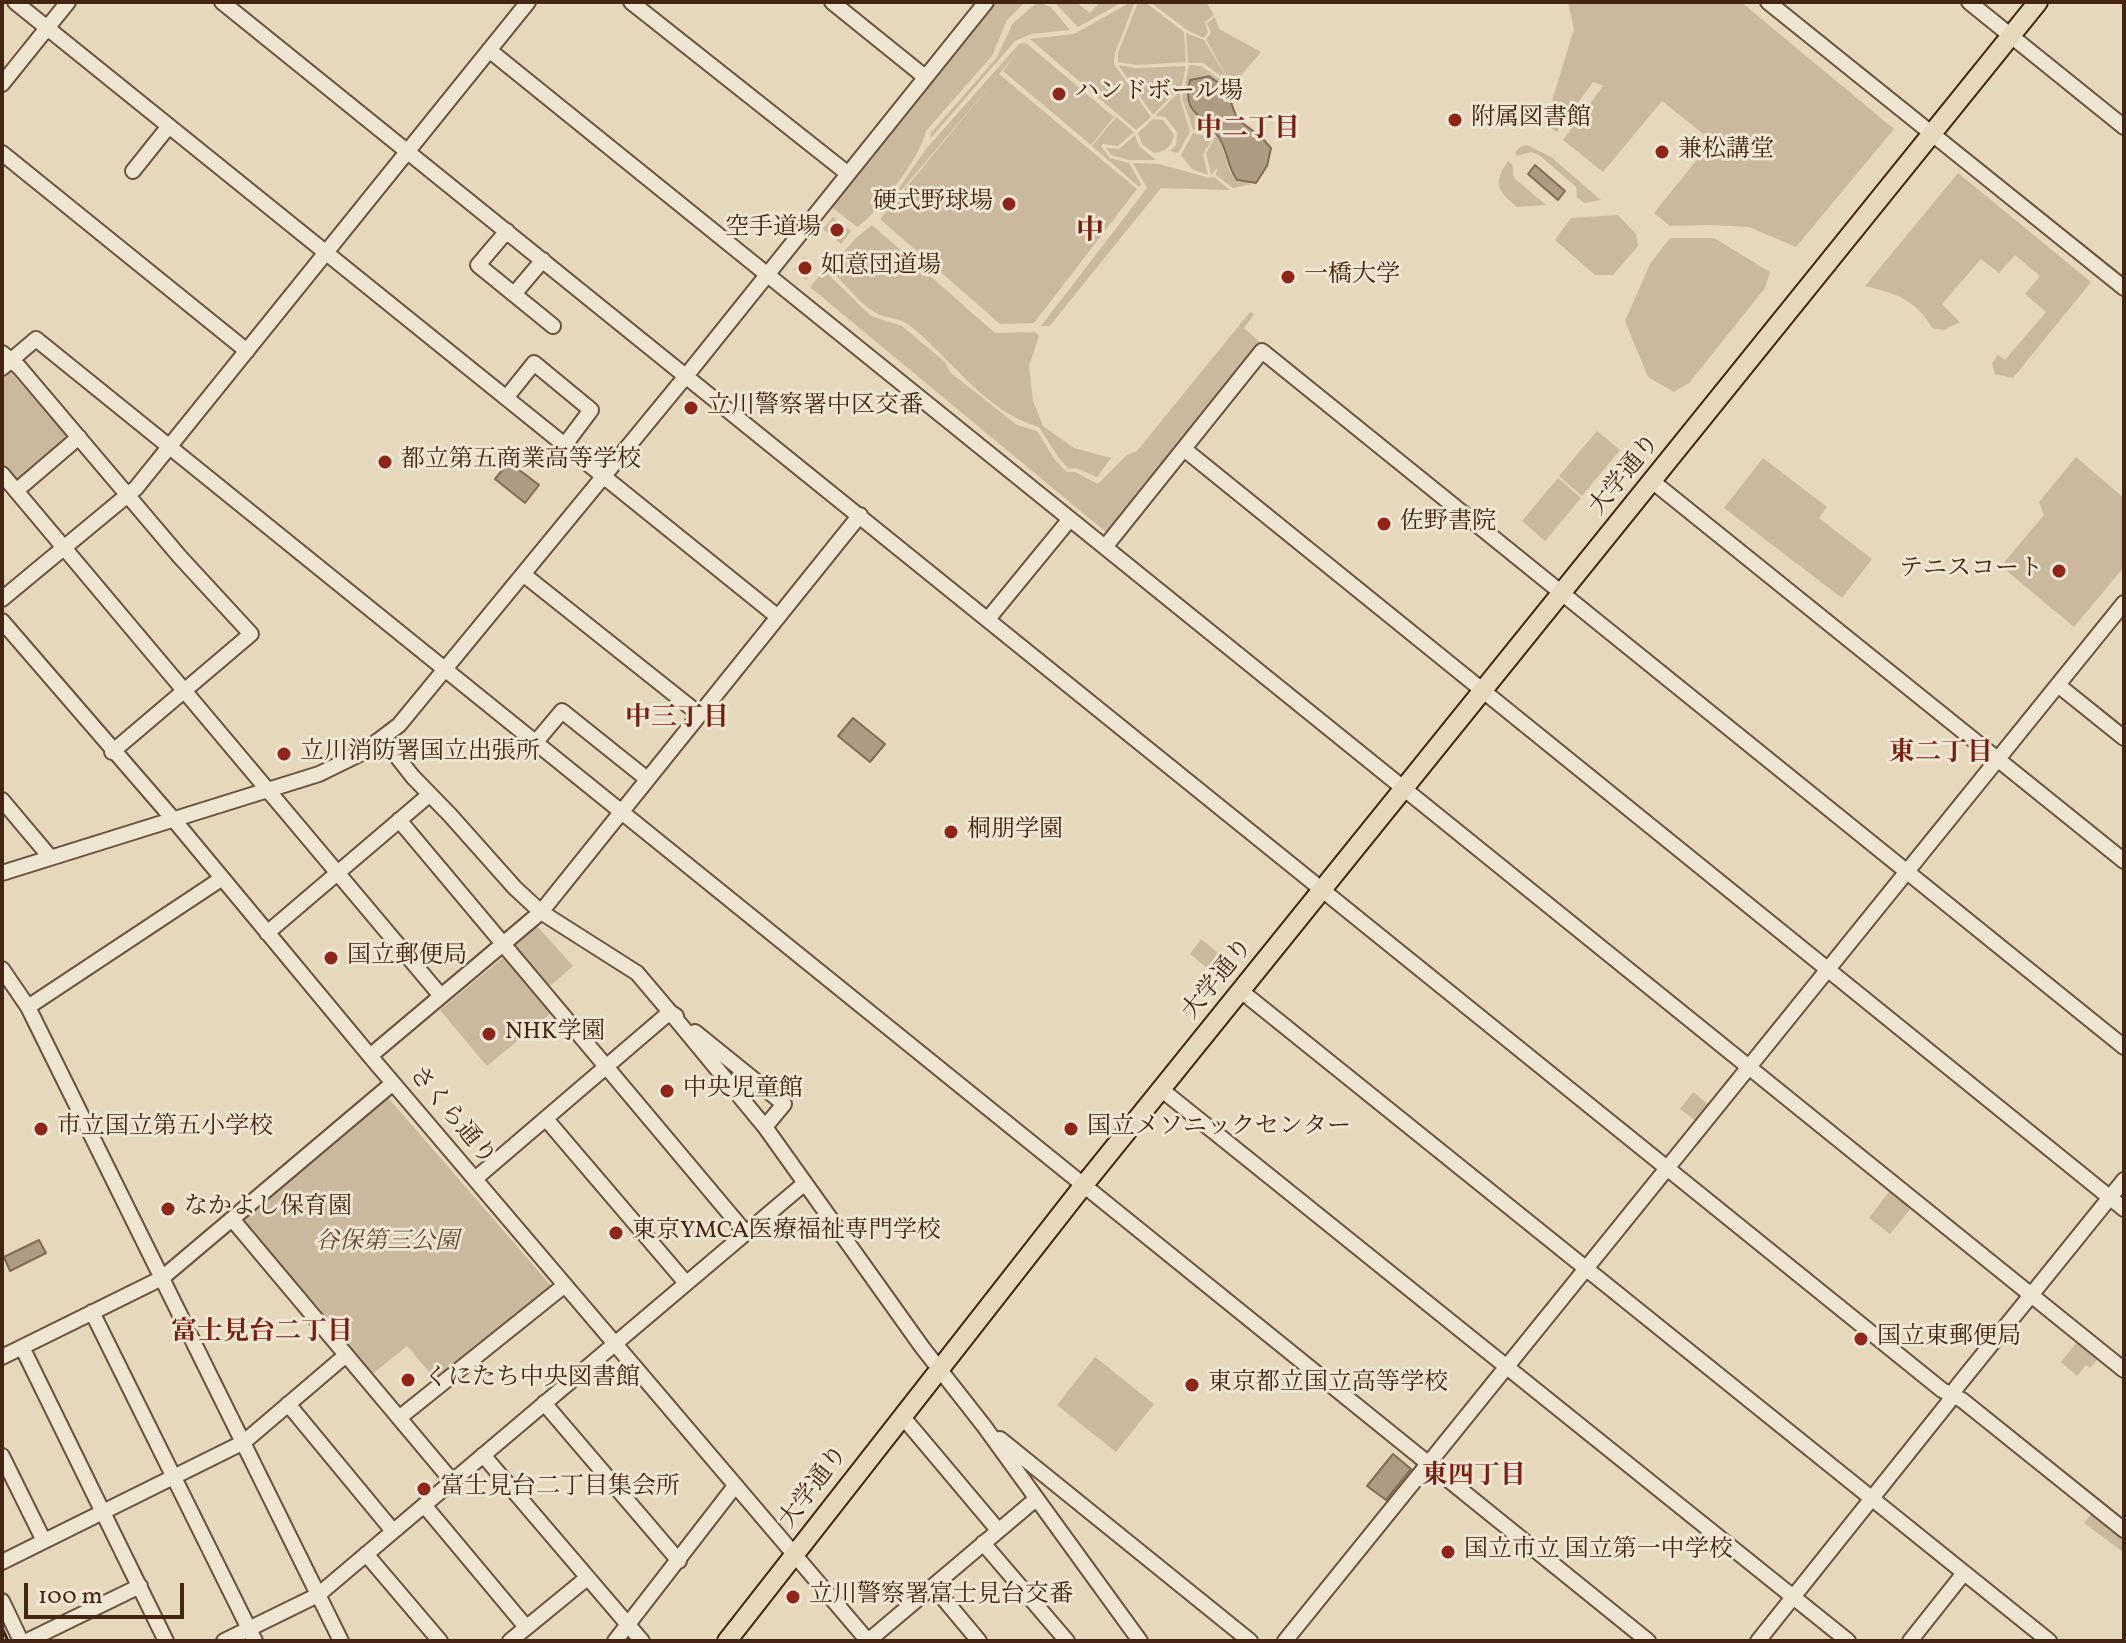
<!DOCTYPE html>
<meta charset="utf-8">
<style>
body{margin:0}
#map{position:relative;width:2126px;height:1643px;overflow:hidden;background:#e5d8bc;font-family:Vollkorn,serif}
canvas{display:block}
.frame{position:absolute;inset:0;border:4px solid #442413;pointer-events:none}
.scale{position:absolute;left:24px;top:1583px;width:160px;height:36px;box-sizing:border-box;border:4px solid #442413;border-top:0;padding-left:10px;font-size:24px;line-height:28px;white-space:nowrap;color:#442413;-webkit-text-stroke:6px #eee6d3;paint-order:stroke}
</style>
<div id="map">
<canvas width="2126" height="1643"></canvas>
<div class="frame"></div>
<div class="scale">100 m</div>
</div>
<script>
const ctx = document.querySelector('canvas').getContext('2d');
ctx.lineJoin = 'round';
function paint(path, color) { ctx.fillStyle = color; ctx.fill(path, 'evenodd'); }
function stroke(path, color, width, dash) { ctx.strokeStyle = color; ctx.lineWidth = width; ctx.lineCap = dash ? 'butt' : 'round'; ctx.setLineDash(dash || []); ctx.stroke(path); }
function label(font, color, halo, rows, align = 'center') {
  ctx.font = font + ' Vollkorn,"Noto Serif JP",serif'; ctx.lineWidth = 6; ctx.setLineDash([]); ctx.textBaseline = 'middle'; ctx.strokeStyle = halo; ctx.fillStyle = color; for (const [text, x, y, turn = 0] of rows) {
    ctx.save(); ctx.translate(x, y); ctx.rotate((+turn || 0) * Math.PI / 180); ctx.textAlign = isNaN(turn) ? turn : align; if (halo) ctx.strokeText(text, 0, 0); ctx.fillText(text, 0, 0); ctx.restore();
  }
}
paint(new Path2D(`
 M993 2H1025L1007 20 992 56 926 131C920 158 879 212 857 227L824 201Z
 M1038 2 1051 7 1070 30 1031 34 1015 41 930 139 931 133 997 57 1013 23Z
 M1054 2H1076L1090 13 1100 2H1123L1078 27Z
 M1131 2H1135L1115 53 1114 64 1151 117 1136 130 1030 39 1074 34Z
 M1138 2H1145L1184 32 1186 62 1137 65 1118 62V53Z
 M1150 2H1206L1214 15 1205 22 1208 32 1204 38 1187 30Z
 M1568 2H1741L1894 129 1796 247 1749 227 1711 225 1670 226 1654 213 1712 141 1662 101 1603 172 1563 140 1603 86 1593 82 1557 132 1545 124 1574 29Z
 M1215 17 1219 29 1261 52 1233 85 1203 63H1188L1186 33 1204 40 1229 81 1206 39 1211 33 1207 23Z
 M1025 42 1022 47 1026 43 1114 117 1091 145 1003 71 1017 52 999 74 1137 189 1034 323 1000 324 880 219 994 81 878 218 926 149 1018 45Z
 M1118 65 1136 68 1186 66 1182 85 1153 115Z
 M1189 65 1201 66 1231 87 1229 89 1209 74 1190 79C1179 117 1202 111 1213 135L1193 130 1182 98Z
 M1181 90 1180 98 1190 132 1178 153 1170 151 1176 145 1177 132 1165 117 1155 116Z
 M1116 117 1134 132 1118 146 1103 144 1101 146 1110 158 1129 163 1141 184 1139 187 1092 146Z
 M1153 119 1163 120 1174 135C1171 147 1167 151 1154 153L1142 144 1138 133Z
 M1193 133 1213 138 1203 154 1208 175 1192 169 1181 155Z
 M1135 135 1139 146 1156 160H1129L1111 155 1106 148 1119 149Z
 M1216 136C1227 151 1223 165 1237 181L1251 184 1233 188 1216 175 1217 168 1211 175 1206 153Z
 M1527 145 1551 157 1601 200 1584 203 1577 197 1576 187 1539 155 1531 152 1517 156 1515 153 1520 147Z
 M1508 161 1512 164 1514 178 1546 205 1517 207C1498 191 1492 184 1508 161Z
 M1133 163 1159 164 1210 178 1214 177 1230 190 1161 188 1052 323 1049 326H1041L1147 188Z
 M1958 173 2091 282 2013 378 1995 374 1992 363 1998 355 2005 360 2046 312 2025 294 2040 276 2015 255 1999 273 1981 259 1942 304 1960 322 1944 330 1932 328C1916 299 1894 293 1865 286Z
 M1618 215 1636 234 1638 246 1613 275H1595L1555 240 1571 218Z
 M833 217 851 231 841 244 823 229Z
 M872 225 995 333 1035 332 1039 336 1029 366 1033 401 1043 426 1074 448 1111 458 1097 477 1076 468 1069 469 1058 457 1039 427C985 412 951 358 909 325 899 317 884 319 874 312 861 304 841 280 829 268L856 238Z
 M1670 238H1714L1770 272 1765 288 1689 383 1674 392 1648 377 1625 321 1650 264Z
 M804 257 815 268 806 280 794 269Z
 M824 270 871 316 902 326 944 361 951 373 1017 425 1037 431 1055 460 1067 472H1075L1098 484 1127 455 1137 451 1250 312 1254 314 1244 328 1263 345 1107 533 810 287Z
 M6 367 68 437 13 484 2 471V370Z
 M1597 431 1620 450 1582 496 1559 476Z
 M2076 457 2124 498V567L2074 627 2001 566 2044 515 2039 502Z
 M1763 458 1827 507 1819 518 1872 559 1842 598 1724 508Z
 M1558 478 1581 498 1545 541 1522 521Z
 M536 925 573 966 550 986 514 946Z
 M1201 939 1229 962 1217 976 1190 954Z
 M505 956 552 1012 487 1066 440 1010Z
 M1693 1092 1709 1105 1696 1121 1680 1109Z
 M385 1094 553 1288 437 1381 407 1346 370 1376 243 1221 246 1212Z
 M1892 1188 1913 1206 1890 1234 1869 1218Z
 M2080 1338 2101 1355 2090 1368 2086 1365 2077 1376 2061 1362Z
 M1095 1357 1154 1404 1116 1452 1057 1405Z
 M2091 1514C2102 1523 2113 1527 2124 1536L2123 1552 2084 1523Z`), '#cab99f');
const water = new Path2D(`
 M1209 76 1226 88 1237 119 1260 136 1271 148 1267 166 1256 183 1237 180C1226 164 1228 151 1219 138 1204 113 1181 116 1190 80Z
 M1535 165 1565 191 1558 200 1528 174Z
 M509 462 539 485 525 503 495 479Z
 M853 718 885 744 870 762 838 736Z
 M39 1240 46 1253 10 1271 4 1257Z
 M1393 1454 1411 1469 1386 1500 1367 1486Z`);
paint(water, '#ae9b83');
stroke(water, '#846b56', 2);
const minor = new Path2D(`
 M15 2 778 617
 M222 2 1942 1390 1962 1400 2124 1530
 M631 2 847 173
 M832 2 925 77
 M1768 2 2124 288
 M1969 2 2124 127
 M489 50 1070 519 988 619
 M2 84 68 2
 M2 153 247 351
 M133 171 169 126
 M507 231 478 265 553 326
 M514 294 543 260
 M2 353 19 367 180 557 251 634 112 752
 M2 368 36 339 1648 1641
 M506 398 534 363 591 410 564 446
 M1184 449 2124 1209
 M2 474 441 996
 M1652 481 2124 861
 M16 491 79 437
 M1070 519 2124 1370
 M1105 547 1262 351 2124 1047
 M523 574 699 714
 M2 599 136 488 528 2
 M2 621 174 820 370 1056 868 1641
 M2058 685 2124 738
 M383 739 413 777 450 815 515 888 541 912 637 973 670 1012 765 1127 922 1347 984 1426 1140 1641
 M535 743 562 711 647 779
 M2 800 50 857
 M399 820 745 1232
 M2 873 319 774 362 753 399 725 686 376 986 2
 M267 933 429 795
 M2 969 28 1007 341 1641
 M1241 991 2049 1641
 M28 1007 221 879
 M695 1032 784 1104 765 1127
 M370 1056 541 912 860 515
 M1162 1090 1848 1641
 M546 1119 686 1283
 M475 1179 670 1012 676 1016
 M232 1219 452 1481
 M92 1312 255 1641
 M22 1347 166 1641
 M2 1357 162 1278 393 1083
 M544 1403 679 1561
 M288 1404 393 1531
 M902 1416 998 1530
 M399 1418 565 1285
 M1000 1439 1250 1641
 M483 1455 642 1641
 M2 1456 44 1541
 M424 1505 526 1627
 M983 1543 1067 1641
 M366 1554 440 1641
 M2 1562 244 1442 346 1355
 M933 1586 979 1641
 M2 1601 21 1641
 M27 1641 140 1586
 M224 1641 318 1595 805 1183
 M510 1641 587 1578
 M615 1641 735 1486
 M868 1641 1036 1499
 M1285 1641 2124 603
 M1758 1641 1948 1403 1956 1388 2124 1180
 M1910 1641 1964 1573`);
const major = new Path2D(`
 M727 1641 1083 1186 2038 2`);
stroke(minor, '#6c513d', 18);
stroke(major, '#442413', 22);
stroke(minor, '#eee6d3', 14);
stroke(major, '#e5d8bc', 18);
stroke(new Path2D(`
 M2 1628 8 1641`), '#442413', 3, [14, 14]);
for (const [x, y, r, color] of [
 [1059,94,8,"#8f2418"],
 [1455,120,8,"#8f2418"],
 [1662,152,8,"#8f2418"],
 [1009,204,8,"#8f2418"],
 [837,230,8,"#8f2418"],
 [805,268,8,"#8f2418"],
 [1288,277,8,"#8f2418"],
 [691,408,8,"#8f2418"],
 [385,462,8,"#8f2418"],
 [1384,524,8,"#8f2418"],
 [2059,571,8,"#8f2418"],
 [284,754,8,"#8f2418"],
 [951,832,8,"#8f2418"],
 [331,958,8,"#8f2418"],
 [489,1034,8,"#8f2418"],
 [667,1091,8,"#8f2418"],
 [41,1129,8,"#8f2418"],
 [1071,1129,8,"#8f2418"],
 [168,1209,8,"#8f2418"],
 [616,1233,8,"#8f2418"],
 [1861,1339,8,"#8f2418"],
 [408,1380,8,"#8f2418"],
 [1192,1385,8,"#8f2418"],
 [424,1489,8,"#8f2418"],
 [1448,1552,8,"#8f2418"],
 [793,1597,8,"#8f2418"]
]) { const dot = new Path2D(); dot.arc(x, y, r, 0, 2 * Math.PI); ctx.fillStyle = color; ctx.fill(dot); stroke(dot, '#eee6d3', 3); }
label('24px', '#442413', '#eee6d3', [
 ["ハンドボール場",1075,94],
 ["附属図書館",1471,120],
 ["兼松講堂",1678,152],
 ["硬式野球場",993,204,"right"],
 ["空手道場",821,230,"right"],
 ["如意団道場",821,268],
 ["一橋大学",1304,277],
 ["立川警察署中区交番",707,408],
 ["都立第五商業高等学校",401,462],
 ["佐野書院",1400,524],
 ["テニスコート",2043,571,"right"],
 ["立川消防署国立出張所",300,754],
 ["桐朋学園",967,832],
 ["国立郵便局",347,958],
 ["NHK学園",505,1034],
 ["中央児童館",683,1091],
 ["市立国立第五小学校",57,1129],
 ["国立メソニックセンター",1087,1129],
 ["なかよし保育園",184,1209],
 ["東京YMCA医療福祉専門学校",632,1233],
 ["国立東郵便局",1877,1339],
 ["くにたち中央図書館",424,1380],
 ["東京都立国立高等学校",1208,1385],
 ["富士見台二丁目集会所",440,1489],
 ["国立市立 国立第一中学校",1464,1552],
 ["立川警察署富士見台交番",809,1597]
], 'left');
label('24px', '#442413', '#eee6d3', [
 ["大学通り",1626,476,-51],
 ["大学通り",1219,980,-51],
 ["さくら通り",451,1117,50],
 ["大学通り",815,1488,-53]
]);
label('italic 24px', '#664936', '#eee6d3', [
 ["谷保第三公園",387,1244]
]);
label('bold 26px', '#7a1f14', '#eee6d3', [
 ["中二丁目",1248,131],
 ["中三丁目",677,720],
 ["東二丁目",1941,755],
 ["富士見台二丁目",262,1334],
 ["東四丁目",1474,1478]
]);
label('bold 28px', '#7a1f14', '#eee6d3', [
 ["中",1090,234]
]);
</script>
